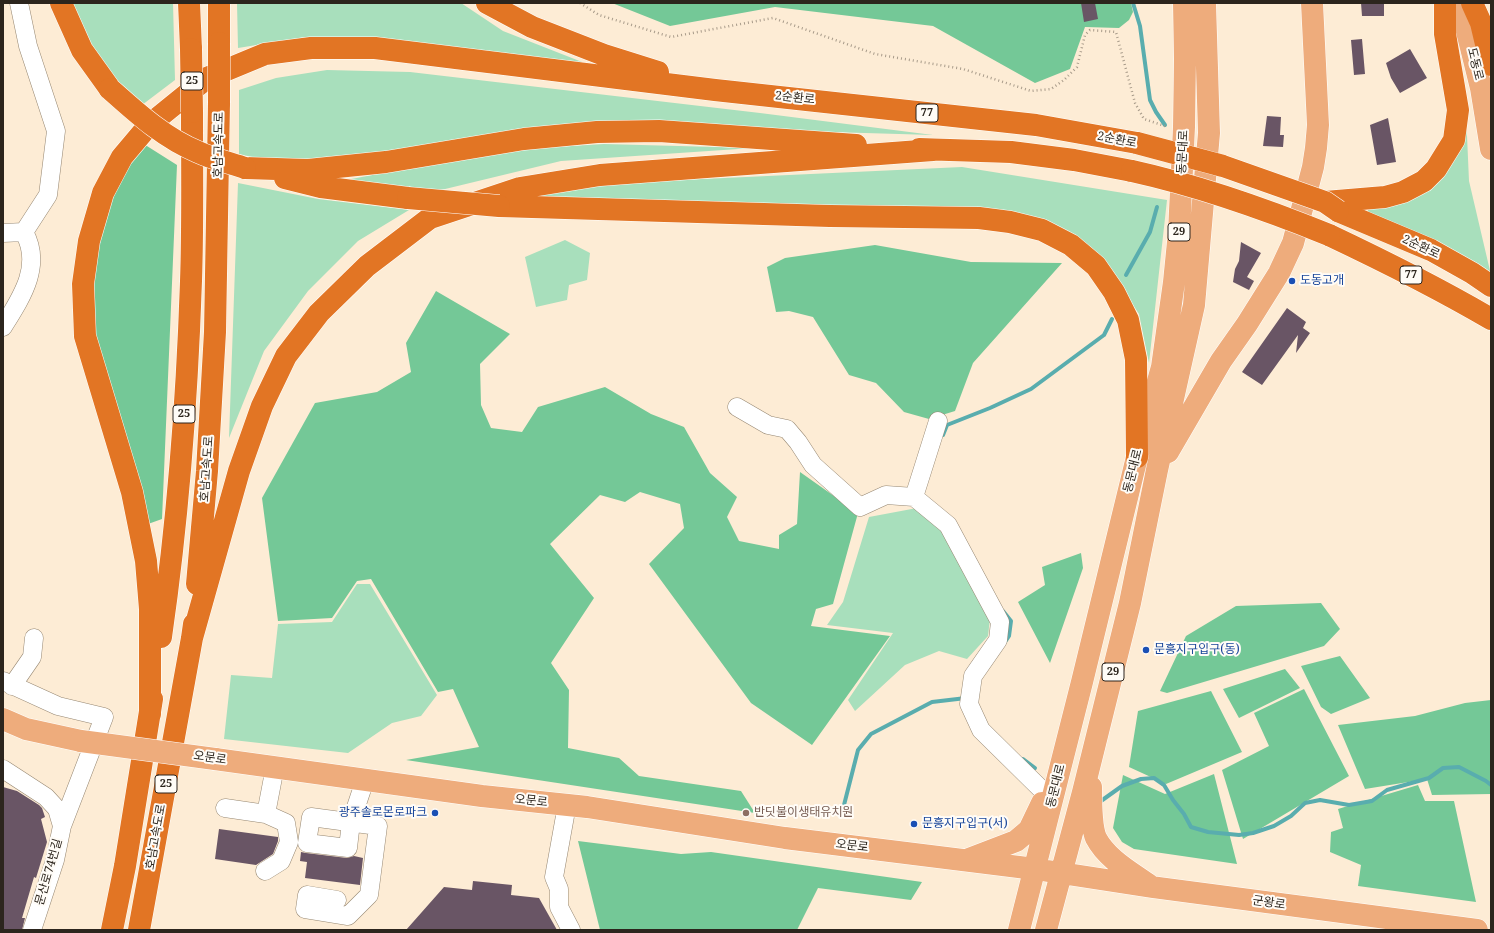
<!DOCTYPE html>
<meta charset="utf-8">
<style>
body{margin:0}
#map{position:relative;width:1494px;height:933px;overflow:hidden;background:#fdecd5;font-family:"Noto Serif",serif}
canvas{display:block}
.frame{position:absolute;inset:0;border:4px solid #2c251d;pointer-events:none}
</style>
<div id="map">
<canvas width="1494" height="933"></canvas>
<div class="frame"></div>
</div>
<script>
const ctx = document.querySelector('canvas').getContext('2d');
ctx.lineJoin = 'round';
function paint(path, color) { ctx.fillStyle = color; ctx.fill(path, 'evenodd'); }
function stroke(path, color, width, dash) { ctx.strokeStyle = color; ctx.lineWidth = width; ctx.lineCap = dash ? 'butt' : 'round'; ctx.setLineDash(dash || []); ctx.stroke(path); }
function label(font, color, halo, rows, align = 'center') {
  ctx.font = font + ' "Noto Serif","Noto Sans KR",serif'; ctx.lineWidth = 4; ctx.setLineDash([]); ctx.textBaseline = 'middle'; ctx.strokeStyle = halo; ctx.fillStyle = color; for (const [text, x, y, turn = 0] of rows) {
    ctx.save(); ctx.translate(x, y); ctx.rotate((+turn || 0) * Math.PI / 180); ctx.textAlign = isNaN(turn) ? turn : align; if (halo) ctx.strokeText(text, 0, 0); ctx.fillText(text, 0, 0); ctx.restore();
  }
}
paint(new Path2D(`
 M68 3H173L175 80 142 105 107 72Z
 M237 3H461L503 31 600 69 306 37 238 48Z
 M327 70 410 72 760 113 933 135 625 126 321 164 287 165 239 154V90L276 78Z
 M1466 113 1469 181 1491 275 1368 212V207L1417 190Z
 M604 144 753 148 561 161 441 190 330 183 505 150Z
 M962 167 1167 200 1149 363 1139 314 1104 262 1046 228 517 198 573 185Z
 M238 183 318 199 409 210 358 241 308 291 264 351 229 438Z
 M565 240 590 253 587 280 569 285 567 300 536 307 525 257Z
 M917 508 942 527 990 618 988 636 967 659 939 651 905 665 855 711 848 700 893 633 827 625 843 602 869 517Z
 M357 584H370L437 695 421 716 392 723 348 753 224 739 231 675 272 678 278 624 332 622Z`), '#a8dfbc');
paint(new Path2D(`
 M612 3H1131L1133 12 1129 20 1119 28 1085 27 1070 69 1035 83 933 26 775 7 670 26Z
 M139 141 177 165 162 519 148 524 100 381 88 304 92 244Z
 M875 245 971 262 1062 263 973 363 955 411 929 419 904 412 876 383 849 375 813 317 789 311 776 312 767 267 785 258Z
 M436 291 510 334 480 364 481 405 491 428 522 432 538 407 605 387 651 414 684 427 710 473 737 497 727 517 739 541 779 549V535L797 524 800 472 858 513 833 604 816 609 811 626 890 636 812 745 751 703 649 564 684 528 680 504 640 492 625 502 600 495 550 544 594 598 551 663 569 690 568 748 619 758 639 776 741 791 755 813 406 760 479 747 453 689 438 692 371 579 357 581 332 618 278 621 262 498 315 403 377 392 411 372 406 343Z
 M1081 553 1083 568 1050 663 1018 602 1045 585 1042 567Z
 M1321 603 1340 629 1324 646 1167 693 1160 691 1186 636 1236 606Z
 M1340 656 1370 698 1331 714 1321 707 1301 666Z
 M1285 669 1300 688 1239 718 1223 689Z
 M1304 689 1349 776 1243 839 1222 770 1269 746 1254 713Z
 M1211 691 1242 752 1166 784 1129 767 1138 711Z
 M1491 700V794L1432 795 1427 779 1365 789 1338 725 1415 716 1465 703Z
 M1214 774 1237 864 1134 849 1122 842 1113 828 1123 775 1165 794Z
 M1418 785 1425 801H1454L1476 902 1358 886 1361 865 1330 852 1331 832 1343 828 1338 809Z
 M578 841 681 854 711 852 922 882 911 900 818 888 797 930H600Z`), '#74c897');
stroke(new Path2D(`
 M1133 3 1140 26 1150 100 1156 112 1165 125
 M1126 275 1150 232 1157 207
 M943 435 947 425 990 408 1031 389 1104 335 1112 319
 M1003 611 1011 621 1009 636 1005 642
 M1023 759 1035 768
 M1101 801 1122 786 1141 779 1154 778 1164 785 1173 800 1184 814 1191 827 1208 832 1239 835 1253 833 1274 826 1291 816 1305 803 1320 800 1349 805 1372 801 1387 790 1429 778 1443 768 1459 767 1486 781 1491 785
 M844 805 858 750 871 734 932 702 966 698`), '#59adae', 4);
paint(new Path2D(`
 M1081 3H1095L1098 19 1084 22Z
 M1361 3H1384V16H1362Z
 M1362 39 1365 74 1354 75 1351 40Z
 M1410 49 1427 78 1400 93 1391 78 1386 63Z
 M1267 116 1281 117 1280 135H1284L1283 147 1263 146Z
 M1388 118 1396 162 1377 165 1370 125Z
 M1241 242 1261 253 1247 277 1254 281 1249 290 1233 282 1235 269 1239 261Z
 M1287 308 1306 322 1303 328 1310 333 1296 353 1298 335 1262 385 1242 372Z
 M3 787 17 791 39 805 42 808 45 817 41 819 47 842 36 878 34 877 22 918H25L22 930H3Z
 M219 829 278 837V841L273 854 256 865 215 859Z
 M301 852 306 853 347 858 354 856 363 858 360 885 305 878 307 862 300 861Z
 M473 881 512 885 511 895 539 898 557 930H406L444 887 472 890Z`), '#695565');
const minor = new Path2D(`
 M3 233 24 232
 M3 327C21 298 43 266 24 232L48 195 56 131 28 46 19 3
 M737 407 768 425 787 429 798 442 813 465 860 507 886 495 914 497 948 525 1000 622 998 640 973 676 969 704 981 730 1046 794
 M914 497 938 421
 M3 681 58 706 104 717 62 826
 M12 686 32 657 34 638
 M3 769 46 797 57 809 62 826 55 860 32 930
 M567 805 554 877 559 889V907L571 930
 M225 808 266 814
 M265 871 281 861 289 842 286 823 266 814 275 767
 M337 900 307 895 305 909 348 916 369 895 378 826 311 817 307 843 348 848 351 822 365 780`);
const major = new Path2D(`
 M1460 3 1481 88 1491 149
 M1168 452 1221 361 1247 324 1279 273 1293 243 1313 167 1316 148 1318 125 1312 3
 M3 719 26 729 81 741
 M215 759 482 796 587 807 785 838 1035 869 1152 887 1477 930
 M1091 787C1091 800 1091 827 1096 838 1107 859 1131 872 1149 885
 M969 859 1016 841 1029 830 1042 803
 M1019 930 1082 682 1137 457 1162 367 1174 282 1179 232 1184 127 1185 59 1184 3
 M1046 930 1083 792 1130 603 1157 470 1194 305 1209 133 1205 3`);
const highway = new Path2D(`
 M61 3 82 50 110 89
 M189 3 191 49
 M219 3V43
 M487 3 532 27 604 55 658 72
 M1472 3 1481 23 1491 65
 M919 149 1011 152 1074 160 1132 171
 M245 168 308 170 386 162 524 139 597 132 659 131 856 145
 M285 178 321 187 408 198
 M1325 202 1385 197 1403 192 1424 181 1436 169 1454 140 1458 110 1445 34V3
 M499 206 830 216 979 218 1010 222 1042 230 1071 245 1096 266 1114 292 1128 320 1136 359 1137 457
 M1338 211 1431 250 1472 273 1491 286
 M1329 235C1384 261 1438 288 1491 319
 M197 584 207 471 215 332 219 103
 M161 637C178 520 187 400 191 281 193 225 192 168 192 112
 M192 638 239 471 262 406 286 356 319 313 367 266 430 218 520 188 600 175 933 150
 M150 714V609L146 561 132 492 85 336 83 284 89 241 103 193 122 157 149 125 207 78 265 54 311 48H375L715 90 1036 125 1137 143
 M112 930 125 866 152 699
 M139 930 192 638 194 624`);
stroke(minor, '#968772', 19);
stroke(major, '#fff', 23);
stroke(highway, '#fff', 23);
stroke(new Path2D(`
 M580 3 599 15 671 37 773 18 875 54 963 69 1031 91 1051 89 1064 80 1077 67 1085 35 1090 30 1116 32 1135 103 1144 119 1168 127`), '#a89b8a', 2.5, [1, 3]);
stroke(minor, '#fff', 18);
stroke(major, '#eeac7c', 22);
stroke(highway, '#e27524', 22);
const majorBridge = new Path2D(`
 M81 741 215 759`);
const highwayBridge = new Path2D(`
 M219 43V103
 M191 49 192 112
 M110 89C137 113 164 138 198 152 213 159 230 163 245 168
 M1137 143 1223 166 1325 202 1338 211
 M1132 171C1200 186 1265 209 1329 235
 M408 198 499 206`);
stroke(majorBridge, '#fff', 23, []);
stroke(highwayBridge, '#fff', 23, []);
stroke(majorBridge, '#eeac7c', 22);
stroke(highwayBridge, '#e27524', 22);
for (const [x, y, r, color] of [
 [1292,281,4,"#1a4fb4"],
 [1146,650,4,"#1a4fb4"],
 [435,813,4,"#1a4fb4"],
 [746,813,4,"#8d6e63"],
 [914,824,4,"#1a4fb4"]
]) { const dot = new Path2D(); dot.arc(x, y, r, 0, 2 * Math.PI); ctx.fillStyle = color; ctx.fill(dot); stroke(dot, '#fffcf7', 1.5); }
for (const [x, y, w] of [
 [192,81,22],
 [927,113,22],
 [1179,232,22],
 [1411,275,22],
 [184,414,22],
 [1113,672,22],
 [166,784,22]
]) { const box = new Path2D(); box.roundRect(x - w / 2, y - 9, w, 18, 3); ctx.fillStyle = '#fffcf7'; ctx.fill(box); stroke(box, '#2c251d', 1); }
label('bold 11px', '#2c251d', null, [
 ["25",192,81],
 ["77",927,113],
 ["29",1179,232],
 ["77",1411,275],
 ["25",184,414],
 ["29",1113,672],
 ["25",166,784]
]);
label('12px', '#2c251d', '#fffcf7', [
 ["도동로",1475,64,76],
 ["2순환로",795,98,6],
 ["2순환로",1117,140,11],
 ["호남고속도로",219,145,-89],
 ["동문대로",1183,152,-87],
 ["2순환로",1421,247,25],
 ["호남고속도로",207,469,-86],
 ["동문대로",1133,471,-76],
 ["오문로",210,758,8],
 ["동문대로",1056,786,-76],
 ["오문로",531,801,6],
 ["호남고속도로",156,837,-80],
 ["오문로",852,846,7],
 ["문산로74번길",49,872,-74],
 ["군왕로",1269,903,8]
]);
label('12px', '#164399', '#fffcf7', [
 ["도동고개",1300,281],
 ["문흥지구입구(동)",1154,650],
 ["광주솔로몬로파크",427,813,"right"],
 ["문흥지구입구(서)",922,824]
], 'left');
label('12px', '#785e54', '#fffcf7', [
 ["반딧불이생태유치원",754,813]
], 'left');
</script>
